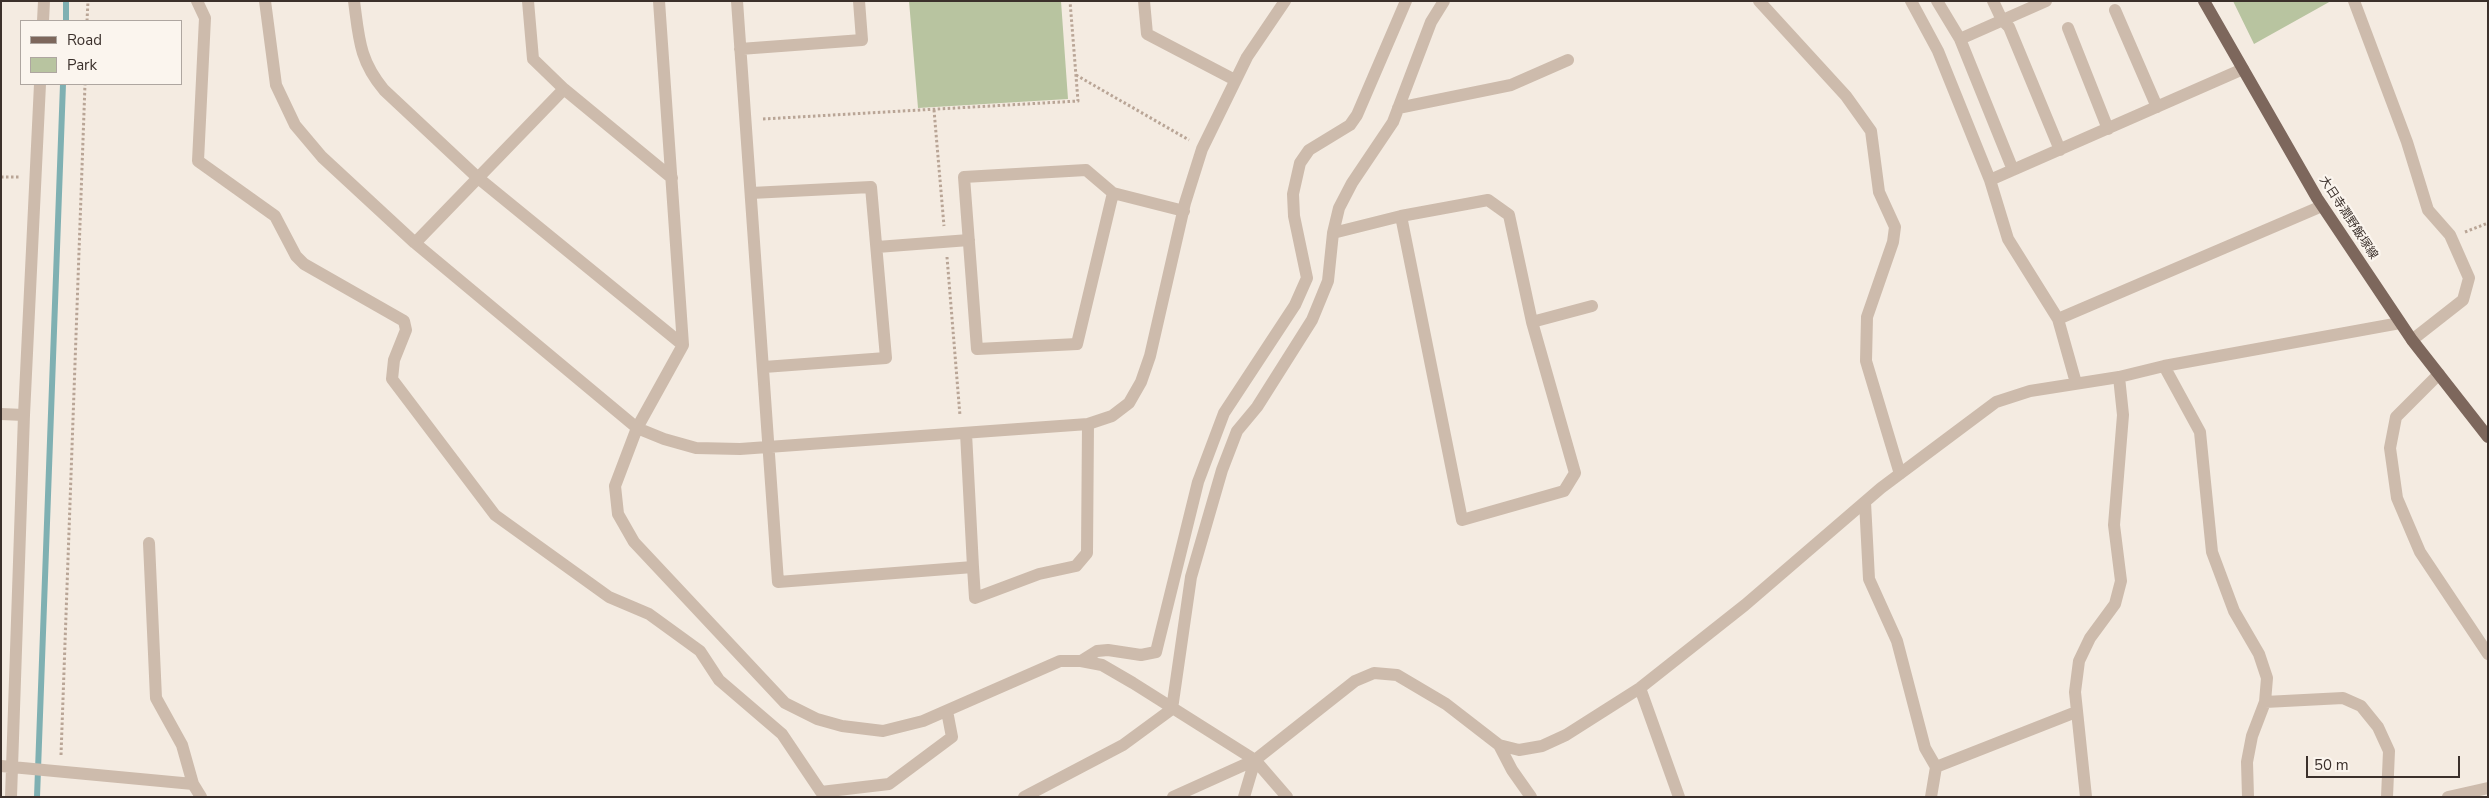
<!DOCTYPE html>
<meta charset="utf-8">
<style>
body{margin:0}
#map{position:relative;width:2489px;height:798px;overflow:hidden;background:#f4ebe1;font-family:"Nunito Sans",sans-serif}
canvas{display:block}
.frame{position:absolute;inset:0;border:2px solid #3b302b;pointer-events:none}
.legend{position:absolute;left:20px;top:20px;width:162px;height:65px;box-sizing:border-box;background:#fbf5ee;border:1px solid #aea6a0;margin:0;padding:6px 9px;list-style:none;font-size:15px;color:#3b302b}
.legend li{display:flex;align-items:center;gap:10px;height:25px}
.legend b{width:25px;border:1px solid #aea6a0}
.scale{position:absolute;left:2306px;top:756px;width:154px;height:22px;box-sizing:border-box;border:2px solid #3b302b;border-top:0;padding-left:6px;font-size:15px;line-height:18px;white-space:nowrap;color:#3b302b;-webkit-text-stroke:4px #fbf5ee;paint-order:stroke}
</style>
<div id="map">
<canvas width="2489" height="798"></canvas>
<div class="frame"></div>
<ul class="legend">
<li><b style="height:6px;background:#7d675c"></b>Road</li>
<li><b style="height:14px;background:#b8c4a0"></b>Park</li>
</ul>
<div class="scale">50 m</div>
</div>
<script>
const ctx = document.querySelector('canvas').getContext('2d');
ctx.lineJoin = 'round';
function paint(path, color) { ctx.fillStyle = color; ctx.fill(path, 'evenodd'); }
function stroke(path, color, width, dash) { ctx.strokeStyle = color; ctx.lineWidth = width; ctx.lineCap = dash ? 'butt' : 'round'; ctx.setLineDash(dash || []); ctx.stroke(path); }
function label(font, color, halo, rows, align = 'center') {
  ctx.font = font + ' "Nunito Sans","Noto Sans JP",sans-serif'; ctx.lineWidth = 4.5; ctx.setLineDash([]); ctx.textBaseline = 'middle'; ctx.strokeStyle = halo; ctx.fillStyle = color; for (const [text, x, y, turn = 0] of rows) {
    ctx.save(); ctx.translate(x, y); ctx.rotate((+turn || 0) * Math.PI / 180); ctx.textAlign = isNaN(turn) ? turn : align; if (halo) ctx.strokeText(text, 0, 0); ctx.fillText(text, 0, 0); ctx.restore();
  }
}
paint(new Path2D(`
 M909 1H1061L1068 99 918 108Z
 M2233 1H2331L2254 44Z`), '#b8c4a0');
stroke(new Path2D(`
 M66 21V1
 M37 797 63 84`), '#7fb0b2', 6);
stroke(new Path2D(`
 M87 21 88 1
 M1076 75 1189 140
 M934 110 944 226
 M763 119 1078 101 1070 1
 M1 177H21
 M2465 232 2488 223
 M947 257 960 416
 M61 755 85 84`), '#b9a596', 3, [2.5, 2.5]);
stroke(new Path2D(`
 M197 1 205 18 198 161 275 216 296 256 304 264 404 321 406 330 394 360 392 379 495 515 609 597 649 614 700 651 719 680 782 734 821 792 889 784 952 737 947 711
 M265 1 276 85 295 125 322 157 415 243 637 428 664 439 696 448 740 449 1088 424 1112 416 1129 403 1141 382 1150 356 1185 203 1202 149 1247 57 1285 1
 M354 1C359 38 359 60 384 90L477 177 683 345
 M528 1 533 59 564 89
 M659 1 683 345 637 428 615 486 618 514 634 542 785 703 817 719 842 726 883 731 923 721 1060 661H1081L1102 665 1133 683 1255 760 1287 797
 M737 1 778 582 973 567 975 598 1039 574 1076 566 1087 553 1088 424
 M1144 1 1147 34 1235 80
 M1759 1 1846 96 1871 131 1879 192 1895 227 1893 242 1867 317 1866 361 1900 474
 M1911 1 1938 51 1990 180 2008 239 2058 319 2076 383
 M1937 1 1960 39 2013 170
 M1993 1 2002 20 2009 27 2060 150
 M2354 1 2407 142 2428 210 2450 235 2469 278 2463 300 2412 340
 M2115 10 2157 107
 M43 21 44 1
 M2068 28 2108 129
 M1960 39 2046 1
 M740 49 862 40 859 1
 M1398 108 1511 85 1568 60
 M1990 180 2243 69
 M751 193 871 187 886 358 764 367
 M1113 193 1077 344 977 349 964 177 1086 170 1113 193 1184 211
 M1333 233 1401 216 1488 200 1509 215 1532 322 1575 473 1564 491 1462 520 1401 216
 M415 243 564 89 672 178
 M877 247 969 240
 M2058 319 2322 206
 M1532 322 1592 306
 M2164 366 2200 432 2212 552 2234 611 2259 654 2267 678 2265 702 2252 736 2247 762 2248 797
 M2439 374 2396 417 2390 448 2397 498 2420 552 2488 654
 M1 414 24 415
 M966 433 973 567
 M1865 502 1869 579 1897 641 1925 748 1936 767 1931 797
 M149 543 156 698 182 745 193 784
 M1081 661 1097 651 1108 650 1141 655 1156 652 1198 482 1224 413 1295 305 1307 278 1294 216 1293 194 1300 163 1309 150 1350 125 1357 115 1406 1
 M1640 688 1679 797
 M2265 702 2343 698 2361 706 2378 727 2389 751 2387 797
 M1499 745 1512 770 1531 797
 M1 766 193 784 201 797
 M1936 767 2076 712
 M11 797 24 415 40 84
 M1024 797 1123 745 1172 709 1191 577 1222 470 1237 431 1257 407 1312 320 1328 281 1333 233 1339 208 1352 183 1393 122 1431 22 1444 1
 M1173 797 1255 760 1355 681 1374 673 1397 675 1446 704 1499 745 1519 750 1542 746 1566 735 1640 688 1745 605 1881 488 1996 402 2030 391 2119 377 2164 366 2400 323
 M1244 797 1255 760
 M2086 797 2075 692 2079 661 2090 638 2115 604 2121 581 2114 525 2123 415 2119 377
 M2448 797 2488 788`), '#cdbbac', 12);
stroke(new Path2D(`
 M2204 1 2317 198 2412 340 2488 437`), '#7d675c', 12);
label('12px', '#3b302b', '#fbf5ee', [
 ["大日寺潤野飯塚線",2348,218,57]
]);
</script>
